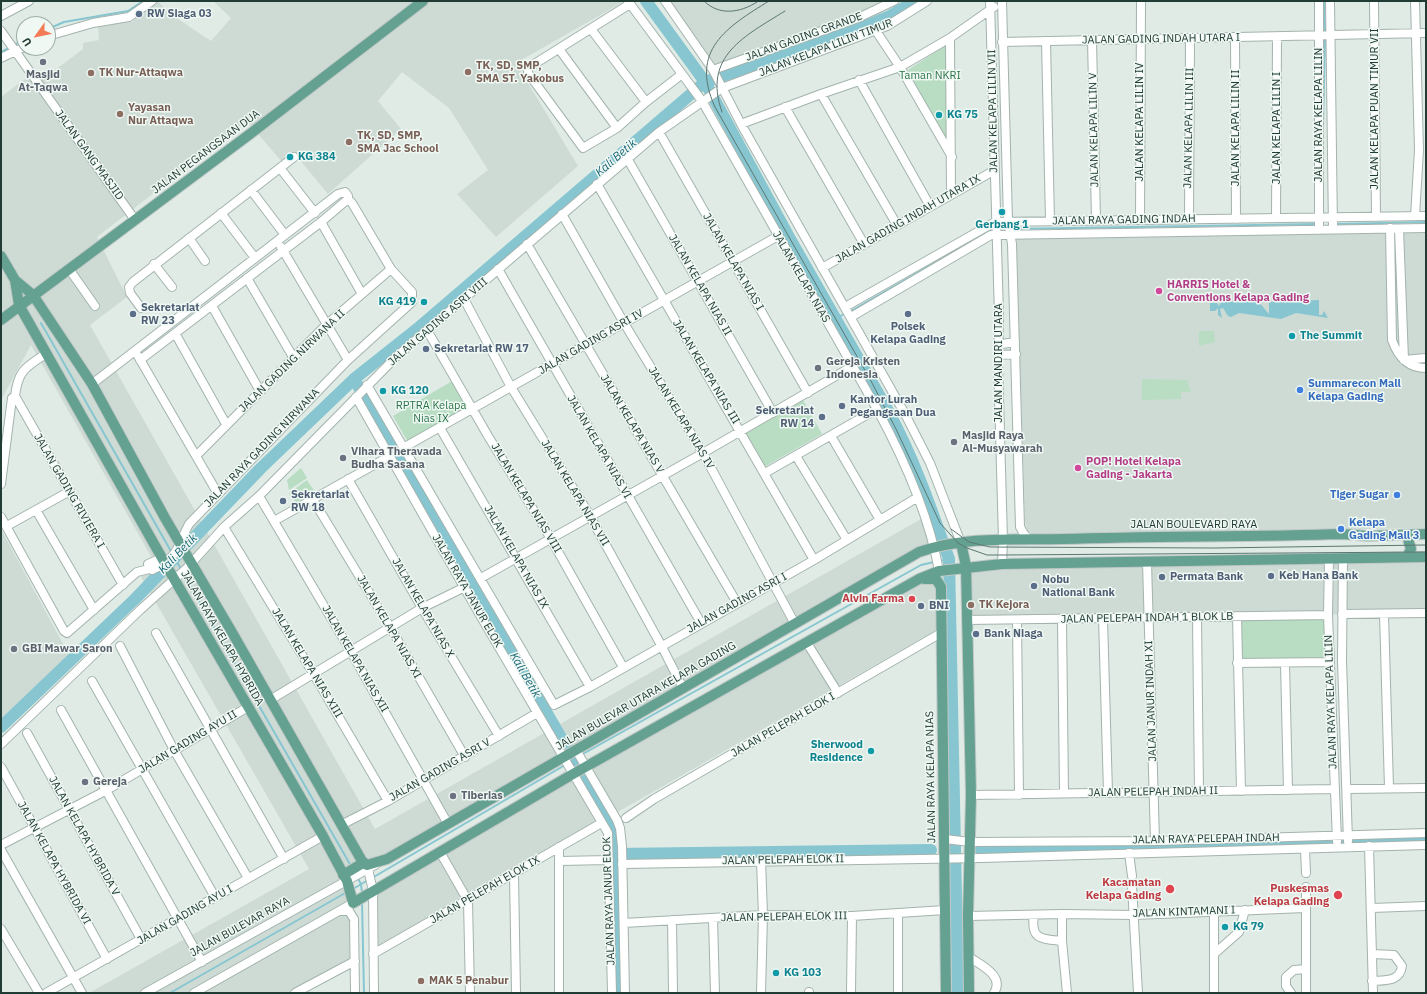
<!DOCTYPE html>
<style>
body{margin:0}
#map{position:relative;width:1427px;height:994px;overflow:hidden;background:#e0ebe6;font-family:"IBM Plex Sans",sans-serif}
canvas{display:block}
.frame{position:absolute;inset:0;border:2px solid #213c34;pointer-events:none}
.north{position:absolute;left:16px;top:16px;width:40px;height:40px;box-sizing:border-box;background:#f0f8f4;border:1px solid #9dada7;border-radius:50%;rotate:237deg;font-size:11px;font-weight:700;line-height:16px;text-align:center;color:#213c34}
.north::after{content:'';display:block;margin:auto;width:14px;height:18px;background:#f37c56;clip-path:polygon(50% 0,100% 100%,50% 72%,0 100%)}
</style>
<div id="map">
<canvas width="1427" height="994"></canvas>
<div class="frame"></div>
<div class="north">U</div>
</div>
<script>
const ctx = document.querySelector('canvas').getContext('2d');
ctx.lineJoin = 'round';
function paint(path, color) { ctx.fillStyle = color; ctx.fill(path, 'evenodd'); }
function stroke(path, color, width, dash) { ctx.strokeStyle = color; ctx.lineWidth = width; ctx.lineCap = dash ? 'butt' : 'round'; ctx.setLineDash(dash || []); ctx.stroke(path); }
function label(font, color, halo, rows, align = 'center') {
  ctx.font = font + ' "IBM Plex Sans",sans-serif'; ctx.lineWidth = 3; ctx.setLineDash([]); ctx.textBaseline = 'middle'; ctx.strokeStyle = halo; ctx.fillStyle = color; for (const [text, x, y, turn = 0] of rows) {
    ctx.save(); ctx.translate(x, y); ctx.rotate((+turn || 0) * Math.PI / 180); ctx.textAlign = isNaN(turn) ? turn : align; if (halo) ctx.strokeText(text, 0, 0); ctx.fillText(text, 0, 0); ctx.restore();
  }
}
paint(new Path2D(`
 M155 1H158L169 13 211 41 231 18 213 1H625L516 63 578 166 496 237 457 194 488 170 449 108 402 72 378 101 401 129 328 194 294 153 282 162 247 121 97 237 127 297 90 325 375 829 921 519 930 544 346 880 352 960 295 993H89L309 869 140 575 153 560 31 345 1 400V97L25 79 39 82 83 49V43L99 40 98 25 132 22Z
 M665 1H902L878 15 844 28 713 69Z
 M1426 232V528L1036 535 1028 531 1025 523 1016 237Z
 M1 529 69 655 1 723Z
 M1426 560V613L966 621V569Z
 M940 574 938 629 616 813 590 768 919 582Z
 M574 778 600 821 377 951 374 892Z`), '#cedbd5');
paint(new Path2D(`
 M948 44 949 147 908 70Z
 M1199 331H1214L1215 342 1199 346Z
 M1142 379 1187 380 1191 392H1181V399L1142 400Z
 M452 381 469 409 409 444 393 416Z
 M803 400 822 434 764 467 744 432Z
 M301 468 307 478 289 490 287 480Z
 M307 480 315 492 296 503 289 493Z
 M1240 620H1327L1329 662H1242Z`), '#b8ddc2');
paint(new Path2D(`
 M1319 300V315H1322L1324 311 1328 318 1296 313 1281 319 1239 313 1231 317 1228 316 1223 308 1220 309 1222 318 1218 315V308L1215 311H1210V303H1217L1219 306 1221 302 1258 301 1269 314V302Z`), '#87c6d1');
stroke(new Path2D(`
 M1324 1 1325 34
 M48 29 64 22 128 11 143 1
 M13 46 24 39
 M1 52 9 48
 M1323 128 1325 38
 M1335 224 1426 222
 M1011 229 1316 224
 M851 311 962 247
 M835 319 844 314
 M41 323 172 553
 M174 557 182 571
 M939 561 949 559
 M184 575 351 866
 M581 755 921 565 934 562
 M569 762 577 758
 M357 877 361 884 362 893
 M372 878 565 765
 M353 889 368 880
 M362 901 364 993
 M170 993 347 892`), '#87c6d1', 2);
stroke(new Path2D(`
 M646 1 705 82 789 237 887 409C913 456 931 508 949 559L958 993
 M354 379 612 826 615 840 618 993
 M1 727 136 598 261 468 354 379 417 329 705 82 859 29 890 16 915 1
 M980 849 1426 840
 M615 854 931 850`), '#87c6d1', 12);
const minor = new Path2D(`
 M628 1 702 101 877 409C904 459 929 514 939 571
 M665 1 713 70 741 124 905 414 930 463 961 543
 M990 1 999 316 998 362 1003 540 1002 564
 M1002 1 1008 221 1012 244 1020 527 1024 534 1030 540
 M1330 1 1333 229
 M1374 1 1376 217
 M630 4 528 68V73L583 148 617 128 646 102 682 74
 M1 16 29 1
 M591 29 646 102
 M1 31 135 220
 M876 31 900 67 952 157
 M48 36 93 23 129 17 152 1
 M1235 37 1236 219
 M950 38 951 194
 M1092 40 1096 220
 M1046 41 1050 221
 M1002 42 1426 33
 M559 49 617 128
 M1 58 24 47
 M713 70 858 18 894 1
 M859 80 930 206
 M821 94 897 225
 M785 107 864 244
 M741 124 821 94 900 67 950 38 994 7
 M659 132 808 393
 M627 158 773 413
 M280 168 315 213
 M597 184 814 560
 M251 190 285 235
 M221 213 255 258
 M562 214 624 323 703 453 795 624
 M1415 216 1419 150 1415 1
 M1276 218 1277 38
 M1189 219 1190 38
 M1140 220 1141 1
 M1390 228 1392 340C1398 357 1408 368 1426 368
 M1319 229V1
 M1399 229 1404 360
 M189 238 205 261
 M527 244 737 603
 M281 247 348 360
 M154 264 172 287
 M822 268 995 170
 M69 269 95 306
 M498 269 701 623
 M247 278 293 357
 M464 299 511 387 586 509 661 645 683 688
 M212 306 260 391
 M845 307 995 222 1426 216
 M141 308 130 293 129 287 133 282 294 157
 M851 317 991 235H996L1426 228
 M427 330 488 436 547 532 623 667
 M175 333 226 424
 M999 342 1002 344 1015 342
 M998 355 1016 354
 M138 356 218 494
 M140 360 321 222 362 294
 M1404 360 1426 358
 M92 384 338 194 345 192 348 196V199L321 222
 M367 385 554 705 590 687 814 560 918 497
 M15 396 123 585
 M356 397 480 615 608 833 612 993
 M440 428 590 687
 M831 436 880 520
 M403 448 778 236
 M196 456 326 325 391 269
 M796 456 847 540
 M765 473 877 409
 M348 479 422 608 499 736
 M1 484 12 398 15 396C18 370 26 367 47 353
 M259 496 350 650 448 824
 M312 498 390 627 465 757
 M36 510 94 610
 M1 517 64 631 67 633 137 572 149 569 152 570C178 559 177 547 189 524L348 360 412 302V292L391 269 352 203 348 199
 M274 521 390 456
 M7 526 70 491
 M224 527 313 673 388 801
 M1329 558 1328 615 1337 841
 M1343 558 1342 661 1348 841
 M1147 562 1155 841
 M149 569 148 564 162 558
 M481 578 703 453 853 366
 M1342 614 1426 613
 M1384 614 1389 788
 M1237 616 1241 791
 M1197 617 1199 791
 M1103 618 1108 793
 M1062 619 1064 793
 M967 620 1328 615
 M1017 620 1019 795
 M156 633 284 859
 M807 643 838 693
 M120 646 174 750 248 878
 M1237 663 1330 662
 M1285 663 1288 790
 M92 681 215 897
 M270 700 422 608 465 587
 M61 710 202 962
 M27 733 141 939
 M1 744 140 610 187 568 224 527 259 496 397 356 659 132 722 88 887 26 927 1
 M576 750 617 820 620 828 622 846 625 993
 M1 767 107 959
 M1347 789 1426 788
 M971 795 1334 789
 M626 818 654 799 941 633
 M341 825 388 801 537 713
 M944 839 971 842 1155 841 1426 833
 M1 845 105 791 248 707
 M1369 846 1373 993
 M1305 849 1306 873
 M1 850 82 993
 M440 852 468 901 470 993
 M1129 853 1132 876
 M559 861 609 860
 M761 861 763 915 761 993
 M622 864 981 858 1426 845
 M368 869 373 891 374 993
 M514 874 516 993
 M1132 886 1138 993
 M1306 887V993
 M1372 908 1426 906
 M340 911H349L354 919 355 993
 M1214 911V993
 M1062 914V941L1067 993
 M1034 915C1030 940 1042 939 1062 941
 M968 916 1062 914 1135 915 1305 908
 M713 918 715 993
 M672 920 673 993
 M624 923 763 915 852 916 945 910
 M1 929 39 993
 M373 954 598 825
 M1214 954 1239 932 1245 910
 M1372 954 1394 955 1402 966C1400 982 1385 980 1372 981
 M969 957C981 965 1005 976 994 993
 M809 992V993
 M46 993 323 836
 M145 993 375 865
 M194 993 353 903
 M295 993 355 961
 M559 993V847
 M851 993 852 916
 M898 993V914
 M1291 993 1286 986V977L1294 970 1306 969`);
const major = new Path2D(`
 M1 256 15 280 33 295 92 384 165 518 233 634 362 861 367 865 387 859 919 552C965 536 1016 540 1063 539 1157 536 1250 537 1343 534L1368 536 1426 534
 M15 280 19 305 162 558 323 836 347 881 353 903 573 774 919 579 939 571 1002 564 1426 557
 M1 320 250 134 423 1
 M1407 536 1411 549 1408 555
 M961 543 966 566 971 795 968 916 969 993
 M924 579H936L941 587 946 993
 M343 875 363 863`);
stroke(minor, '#a3b3ad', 10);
stroke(major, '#c1c8c6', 12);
stroke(minor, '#fff', 8);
stroke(major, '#64a191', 10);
stroke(new Path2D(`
 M704 1C719 16 740 13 757 2
 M769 1C727 27 689 50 715 107L871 381 896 429 940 523 958 543 967 548 987 555H1003L1426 552
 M722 112C702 56 745 36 785 11
 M951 529 969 542 990 547 1214 548 1426 545`), '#5b7770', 1);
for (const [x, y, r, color] of [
 [139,14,4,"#5c6f8a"],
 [43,62,4,"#6b7280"],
 [468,72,4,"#8d6e63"],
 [91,73,4,"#8d6e63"],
 [120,114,4,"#8d6e63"],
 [939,115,4,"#0f9aa8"],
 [349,142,4,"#8d6e63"],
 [290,157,4,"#0f9aa8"],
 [1002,212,4,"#0f9aa8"],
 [1159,291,4,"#d1479c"],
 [424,302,4,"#0f9aa8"],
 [133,314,4,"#5c6f8a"],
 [908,314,4,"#5c6f8a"],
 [1292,336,4,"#0f9aa8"],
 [426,349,4,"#5c6f8a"],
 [818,368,4,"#6b7280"],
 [1300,390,4,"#3f7fe0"],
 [383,391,4,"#0f9aa8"],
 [842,406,4,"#5c6f8a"],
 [822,417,4,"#5c6f8a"],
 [954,442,4,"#6b7280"],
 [343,458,4,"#6b7280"],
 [1078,468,4,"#d1479c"],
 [1397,495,4,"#3f7fe0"],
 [283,501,4,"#5c6f8a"],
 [1341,529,4,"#3f7fe0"],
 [1271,576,4,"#5c6f8a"],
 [1162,577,4,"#5c6f8a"],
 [1034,586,4,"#5c6f8a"],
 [912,599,4,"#e0444e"],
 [971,605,4,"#8d6e63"],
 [921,606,4,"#5c6f8a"],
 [976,634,4,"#5c6f8a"],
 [14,649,4,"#6b7280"],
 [871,751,4,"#0f9aa8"],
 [85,782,4,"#6b7280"],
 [453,796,4,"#6b7280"],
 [1170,889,5,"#e0444e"],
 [1338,895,5,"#e0444e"],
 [1225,927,4,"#0f9aa8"],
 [776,973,4,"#0f9aa8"],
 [421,981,4,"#8d6e63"]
]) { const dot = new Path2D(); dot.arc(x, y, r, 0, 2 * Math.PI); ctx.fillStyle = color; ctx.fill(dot); stroke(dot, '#f0f8f4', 1.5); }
label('bold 11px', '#4e5e75', '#f0f8f4', [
 ["RW Siaga 03",147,14],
 ["Sekretariat",141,308],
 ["RW 23",141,321],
 ["Polsek",908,327,"center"],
 ["Kelapa Gading",908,340,"center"],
 ["Sekretariat RW 17",434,349],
 ["Kantor Lurah",850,400],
 ["Pegangsaan Dua",850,413],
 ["Sekretariat",814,411,"right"],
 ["RW 14",814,424,"right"],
 ["Sekretariat",291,495],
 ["RW 18",291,508],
 ["Keb Hana Bank",1279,576],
 ["Permata Bank",1170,577],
 ["Nobu",1042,580],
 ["National Bank",1042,593],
 ["BNI",929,606],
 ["Bank Niaga",984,634]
], 'left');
label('11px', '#213c34', '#f0f8f4', [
 ["JALAN GADING GRANDE",804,37,-20],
 ["JALAN GADING INDAH UTARA I",1161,39,-1],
 ["JALAN KELAPA LILIN TIMUR",826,48,-21],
 ["JALAN KELAPA PUAN TIMUR VII",1375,109,-90],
 ["JALAN KELAPA LILIN VII",993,111,-91],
 ["JALAN RAYA KELAPA LILIN",1319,115,-90],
 ["JALAN KELAPA LILIN IV",1140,122,-90],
 ["JALAN KELAPA LILIN III",1189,128,-89],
 ["JALAN KELAPA LILIN II",1236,128,-90],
 ["JALAN KELAPA LILIN I",1277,128,-90],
 ["JALAN KELAPA LILIN V",1094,130,-91],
 ["JALAN PEGANGSAAN DUA",206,152,-37],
 ["JALAN GANG MASJID",89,155,54],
 ["JALAN GADING INDAH UTARA IX",908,219,-30],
 ["JALAN RAYA GADING INDAH",1124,220,-1],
 ["JALAN KELAPA NIAS I",733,262,60],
 ["JALAN KELAPA NIAS",801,277,60],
 ["JALAN KELAPA NIAS II",700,285,60],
 ["JALAN GADING ASRI VIII",438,322,-41],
 ["JALAN GADING ASRI IV",591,342,-30],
 ["JALAN GADING NIRWANA II",292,361,-44],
 ["JALAN MANDIRI UTARA",999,363,-90],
 ["JALAN KELAPA NIAS III",706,372,59],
 ["JALAN KELAPA NIAS IV",681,418,59],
 ["JALAN KELAPA NIAS V",632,424,59],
 ["JALAN KELAPA NIAS VI",599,447,60],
 ["JALAN RAYA GADING NIRWANA",262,448,-46],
 ["JALAN GADING RIVIERA I",69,491,60],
 ["JALAN KELAPA NIAS VII",575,493,59],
 ["JALAN KELAPA NIAS VIII",526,498,59],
 ["JALAN BOULEVARD RAYA",1194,525],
 ["JALAN KELAPA NIAS IX",516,557,60],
 ["JALAN RAYA JANUR ELOK",467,591,60],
 ["JALAN GADING ASRI I",737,603,-29],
 ["JALAN KELAPA NIAS X",423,608,60],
 ["JALAN PELEPAH INDAH 1 BLOK LB",1147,618,-1],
 ["JALAN KELAPA NIAS XI",389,627,60],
 ["JALAN RAYA KELAPA HYBRIDA",222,638,60],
 ["JALAN KELAPA NIAS XII",355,659,60],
 ["JALAN KELAPA NIAS XIII",307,663,59],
 ["JALAN BULEVAR UTARA KELAPA GADING",646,696,-30],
 ["JALAN JANUR INDAH XI",1151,701,-92],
 ["JALAN RAYA KELAPA LILIN",1331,702,-92],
 ["JALAN PELEPAH ELOK I",783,725,-30],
 ["JALAN GADING AYU II",188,742,-31],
 ["JALAN GADING ASRI V",440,770,-30],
 ["JALAN RAYA KELAPA NIAS",931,777,-91],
 ["JALAN PELEPAH INDAH II",1153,792,-1],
 ["JALAN KELAPA HYBRIDA V",84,836,61],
 ["JALAN RAYA PELEPAH INDAH",1206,839,-1],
 ["JALAN PELEPAH ELOK II",783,860,-1],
 ["JALAN KELAPA HYBRIDA VI",54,863,61],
 ["JALAN PELEPAH ELOK IX",485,890,-30],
 ["JALAN RAYA JANUR ELOK",609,901,-92],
 ["JALAN KINTAMANI I",1184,912,-2],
 ["JALAN GADING AYU I",185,915,-30],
 ["JALAN PELEPAH ELOK III",784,917,-1],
 ["JALAN BULEVAR RAYA",240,927,-29]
]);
label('bold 11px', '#785e54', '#f0f8f4', [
 ["TK, SD, SMP,",476,66],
 ["SMA ST. Yakobus",476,79],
 ["TK Nur-Attaqwa",99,73],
 ["Yayasan",128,108],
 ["Nur Attaqwa",128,121],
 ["TK, SD, SMP,",357,136],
 ["SMA Jac School",357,149],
 ["TK Kejora",979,605],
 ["MAK 5 Penabur",429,981]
], 'left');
label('bold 11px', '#5b616d', '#f0f8f4', [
 ["Masjid",43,75,"center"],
 ["At-Taqwa",43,88,"center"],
 ["Gereja Kristen",826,362],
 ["Indonesia",826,375],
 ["Masjid Raya",962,436],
 ["Al-Musyawarah",962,449],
 ["Vihara Theravada",351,452],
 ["Budha Sasana",351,465],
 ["GBI Mawar Saron",22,649],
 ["Gereja",93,782],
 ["Tiberias",461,796]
], 'left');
label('11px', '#2a7346', '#f0f8f4', [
 ["Taman NKRI",930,76],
 ["RPTRA Kelapa",431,406],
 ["Nias IX",431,419]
]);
label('bold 11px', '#0d838f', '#f0f8f4', [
 ["KG 75",947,115],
 ["KG 384",298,157],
 ["Gerbang 1",1002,225,"center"],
 ["KG 419",416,302,"right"],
 ["The Summit",1300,336],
 ["KG 120",391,391],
 ["Sherwood",863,745,"right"],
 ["Residence",863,758,"right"],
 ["KG 79",1233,927],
 ["KG 103",784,973]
], 'left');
label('bold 11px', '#b23c85', '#f0f8f4', [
 ["HARRIS Hotel &",1167,285],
 ["Conventions Kelapa Gading",1167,298],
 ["POP! Hotel Kelapa",1086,462],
 ["Gading - Jakarta",1086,475]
], 'left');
label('bold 11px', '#366cbe', '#f0f8f4', [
 ["Summarecon Mall",1308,384],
 ["Kelapa Gading",1308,397],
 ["Tiger Sugar",1389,495,"right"],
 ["Kelapa",1349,523],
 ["Gading Mall 3",1349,536]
], 'left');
label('bold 11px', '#be3a42', '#f0f8f4', [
 ["Alvin Farma",904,599],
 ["Kacamatan",1161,883],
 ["Kelapa Gading",1161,896],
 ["Puskesmas",1329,889],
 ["Kelapa Gading",1329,902]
], 'right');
label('italic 12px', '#1a6878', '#f0f8f4', [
 ["Kali Betik",616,158,-41],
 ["Kali Betik",178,554,-46],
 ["Kali Betik",525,675,60]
]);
</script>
